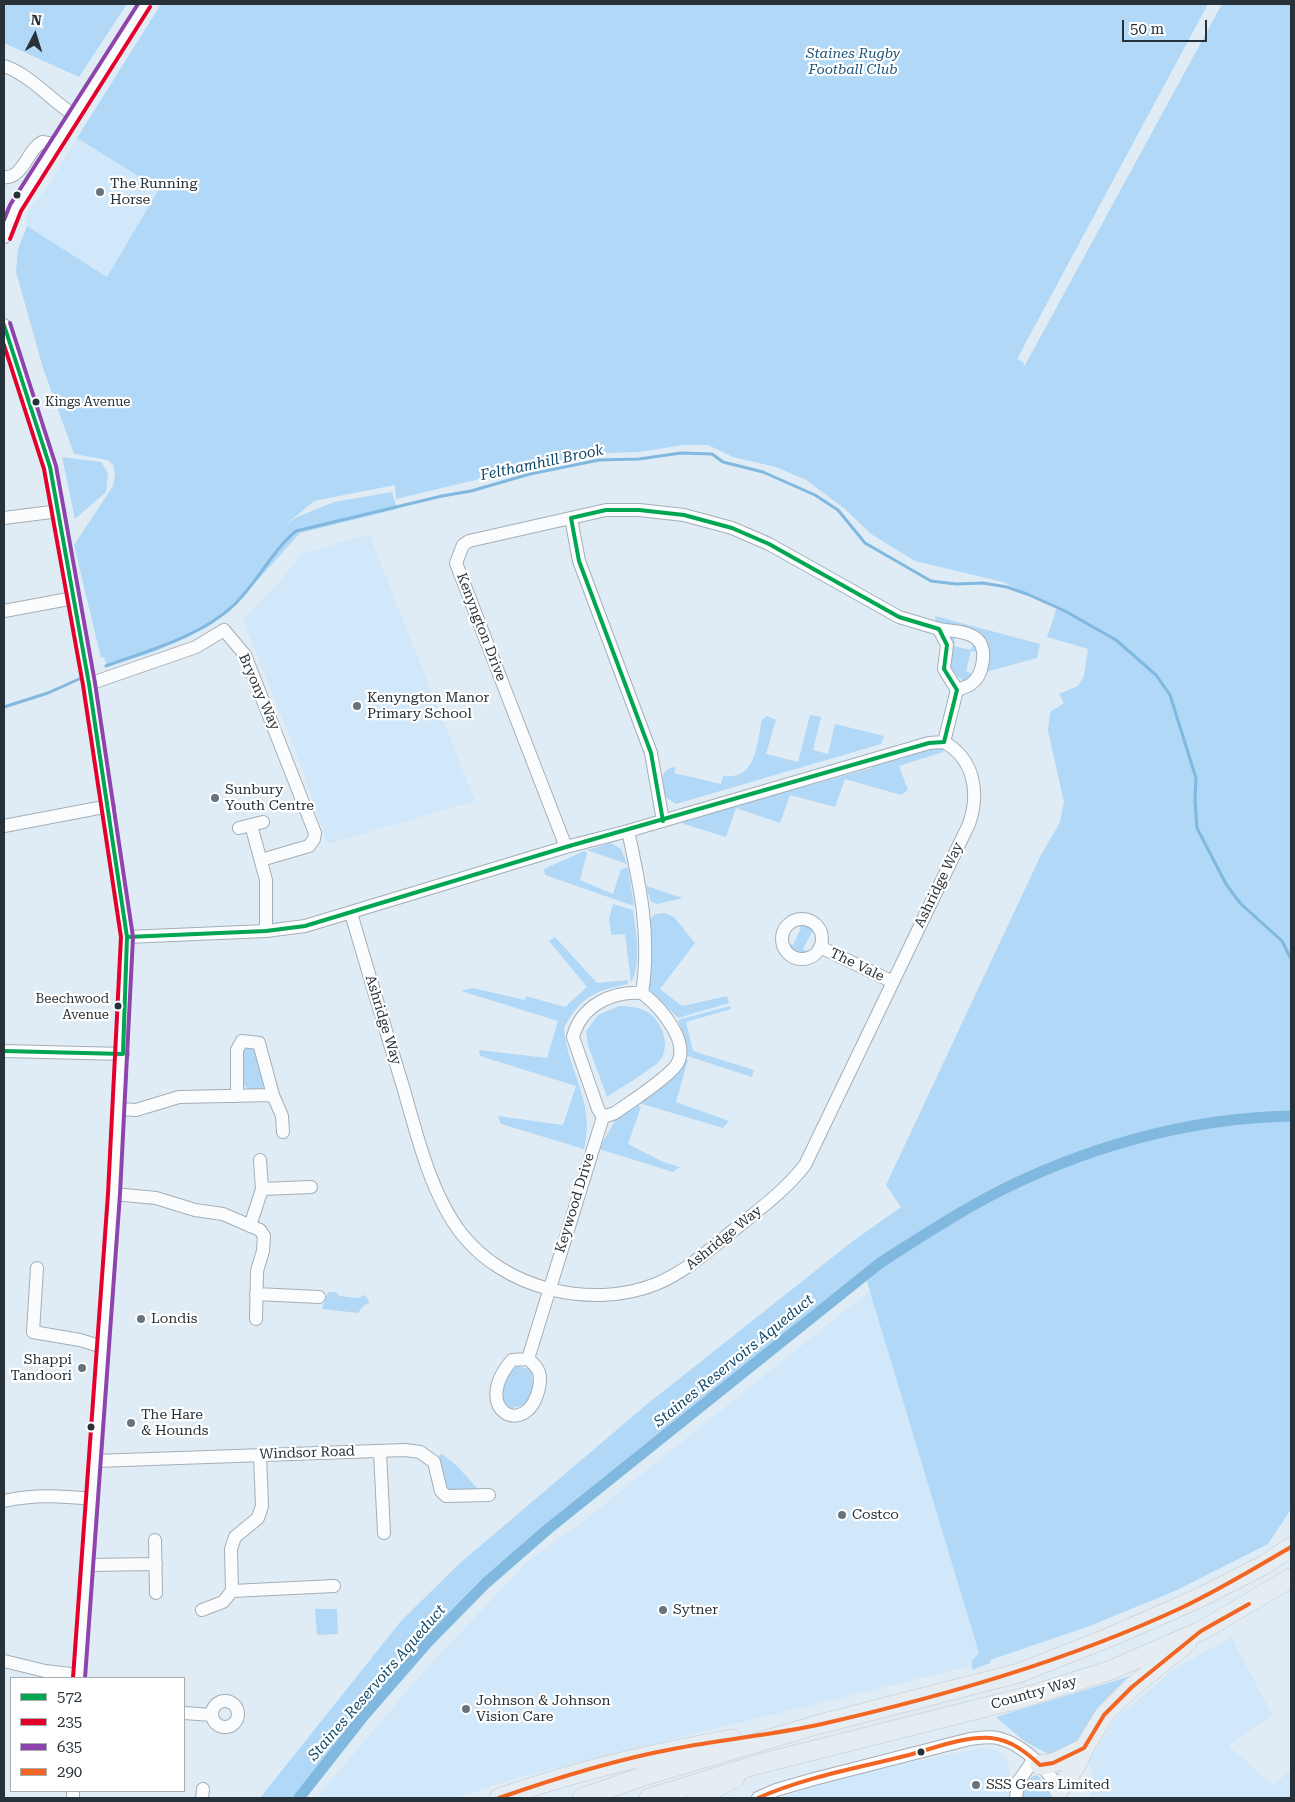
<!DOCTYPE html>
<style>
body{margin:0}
#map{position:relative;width:1295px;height:1802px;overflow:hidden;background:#e0ecf5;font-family:"Roboto Serif",serif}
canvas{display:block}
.frame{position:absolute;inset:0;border:5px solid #273139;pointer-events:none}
.legend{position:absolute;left:10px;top:1677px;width:175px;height:115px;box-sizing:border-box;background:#fff;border:1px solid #a9adb0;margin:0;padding:6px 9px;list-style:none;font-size:15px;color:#273139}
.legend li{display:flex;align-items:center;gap:10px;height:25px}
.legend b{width:25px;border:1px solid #a9adb0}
.north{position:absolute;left:10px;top:10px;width:50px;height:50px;-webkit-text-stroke:4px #fff;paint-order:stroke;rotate:5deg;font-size:14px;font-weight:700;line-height:20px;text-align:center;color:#273139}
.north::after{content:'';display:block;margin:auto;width:18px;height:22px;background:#273139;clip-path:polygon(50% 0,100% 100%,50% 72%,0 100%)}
.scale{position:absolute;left:1122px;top:20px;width:85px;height:22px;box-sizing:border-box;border:2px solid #273139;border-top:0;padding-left:6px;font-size:15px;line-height:18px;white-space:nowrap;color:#273139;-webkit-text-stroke:4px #fff;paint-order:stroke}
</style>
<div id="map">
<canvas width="1295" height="1802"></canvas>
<div class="frame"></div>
<ul class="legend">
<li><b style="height:6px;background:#00a651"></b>572</li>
<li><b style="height:6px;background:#e4002b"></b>235</li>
<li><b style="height:6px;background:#8e44ad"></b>635</li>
<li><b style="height:6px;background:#f26522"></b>290</li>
</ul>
<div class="north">N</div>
<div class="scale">50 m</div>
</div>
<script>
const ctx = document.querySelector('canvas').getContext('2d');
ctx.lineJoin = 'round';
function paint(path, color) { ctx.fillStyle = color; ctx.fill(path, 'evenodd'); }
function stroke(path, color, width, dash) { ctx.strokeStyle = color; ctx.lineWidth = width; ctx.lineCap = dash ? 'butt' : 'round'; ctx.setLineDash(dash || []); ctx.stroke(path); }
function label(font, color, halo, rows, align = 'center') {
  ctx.font = font + ' "Roboto Serif",serif'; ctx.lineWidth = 4.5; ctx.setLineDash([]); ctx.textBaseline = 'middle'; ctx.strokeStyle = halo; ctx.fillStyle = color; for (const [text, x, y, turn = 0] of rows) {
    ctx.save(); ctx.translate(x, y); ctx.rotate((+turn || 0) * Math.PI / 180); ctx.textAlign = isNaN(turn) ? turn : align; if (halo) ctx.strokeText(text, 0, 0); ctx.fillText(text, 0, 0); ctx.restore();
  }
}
paint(new Path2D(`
 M77 138 159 189 107 277 27 226 26 214 47 187Z
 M369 534 475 801 328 844 302 768 243 620 283 578 301 554Z
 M871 1290 982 1663 520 1777 457 1798H316L424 1671 529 1560 577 1526Z
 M1231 1637 1273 1716 1248 1731 1229 1746 1273 1785 1291 1770V1798H1089L1095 1781 1088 1762 1113 1722 1170 1672Z
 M981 1748 997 1750 1006 1757 1016 1798H781L815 1786 880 1768Z`), '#d1e8fa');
paint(new Path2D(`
 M4 4H127L79 77 4 43Z
 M161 4H1208L1017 359 1023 362 1024 367 1222 4H1291V1509L1268 1544 1175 1591 1087 1627 990 1660V1663L972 1670V1661L979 1653 865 1275 548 1529 486 1583 428 1642 362 1718 299 1798H260L401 1621 459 1564 646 1405 853 1241 901 1207 886 1185 1040 857 1060 822 1064 802 1048 731 1050 712 1064 703 1059 694 1078 686 1084 676 1088 649 1047 637 1056 610 1059 609 1003 582 915 561 871 534 845 509 806 480 776 467 733 457 708 445H683L639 452 601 453 554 461 396 499 395 485 314 501 282 528 297 517 334 502 392 492 397 509 300 533 229 612 206 628 154 652 107 667 104 657 101 658 74 545 113 486 115 474 113 465 108 460 74 454 43 368 16 272 18 249 27 226 107 277 159 189 77 138Z
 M62 457 101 462 108 473 106 492 75 519Z
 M935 616 1040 644 1037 658 982 673 988 648 953 628 936 622Z
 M948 636 955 637 954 646 971 650 974 641 980 653 971 651 966 671 975 675 966 681C946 676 949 652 948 636Z
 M810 715 821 717 813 750 828 754 835 724 884 736 881 744 676 804 665 797C661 784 658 769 676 767L674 773 721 784 723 776C757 780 756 745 762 720L767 716 776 720 766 754 798 762Z
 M935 747 944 749 943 752 899 766 908 790 901 795 845 779 835 807 790 795 780 823 736 808 726 837 681 823 730 807 872 768V765Z
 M611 843 621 849 627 864 587 850Z
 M584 851 587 853 580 880 613 894 621 869 628 867 634 906 545 875 544 869Z
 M646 886 683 898 657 904 651 902Z
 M613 904 633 910C636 933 642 961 631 983L625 934 611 935 609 919Z
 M665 913 674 917 695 943 660 989 682 1006 727 996 729 1003 678 1018 650 990V919L655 914Z
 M804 922 813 926 816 934 812 932 803 949 808 952 798 954 790 949 788 943 793 945 801 928 797 925Z
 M555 937 597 983 628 980V984C595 991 581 996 564 1028 567 1071 596 1101 584 1149L501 1124 498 1116 563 1125 576 1086 480 1056 479 1050 547 1058 558 1021 461 991 473 988 525 1000 526 996 565 1007 587 987 549 941Z
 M619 1006C628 1006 637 1007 646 1011 661 1020 671 1043 661 1059 656 1067 617 1090 607 1097L588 1045 586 1031 598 1015Z
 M730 1006 731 1009 686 1022 693 1051 754 1070 752 1077 684 1055 683 1033 678 1020Z
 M247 1047 254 1048 266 1084 261 1090 250 1091 242 1083 243 1053Z
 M683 1059 688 1060 676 1102 729 1121 723 1128 639 1103Z
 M635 1104 641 1107 628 1144 663 1162 680 1167 673 1172 599 1149 617 1117Z
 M328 1292H336L339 1296 358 1298 365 1295 370 1303 364 1305 358 1313 322 1309Z
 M517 1366 530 1369C537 1387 531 1408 510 1408 493 1398 505 1375 517 1366Z
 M442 1454 457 1466 478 1489 447 1491 439 1455Z
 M315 1609H337L338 1634 317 1635Z
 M1137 1674 1077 1745 1059 1755 1048 1754 1024 1741 996 1717Z
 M1036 1775 1041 1779 1053 1798H1016L1015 1794 1028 1783 1030 1778Z`), '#b1d8f6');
stroke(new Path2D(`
 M106 666C149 650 200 637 234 605 257 583 272 551 296 531L442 496 471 491 530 474 599 460 639 459 681 453 712 454 723 462 763 472 815 495 838 510 865 543 931 581 956 584 983 583 1007 587 1027 594 1065 611 1116 640 1156 675 1170 695 1196 778 1195 800 1197 828 1226 884 1240 903 1282 941 1291 959
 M4 707 48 693 79 679`), '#80b8df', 3);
stroke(new Path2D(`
 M299 1798 362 1718 428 1642 486 1583 548 1529 880 1263C916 1240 952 1216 990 1196 1082 1148 1187 1118 1291 1116`), '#80b8df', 11);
const minor = new Path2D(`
 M4 66C29 74 51 100 74 115
 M4 177C22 180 28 149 42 142L54 144
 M4 237 15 208 145 4
 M4 325 50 467 89 684 127 937 114 1194 79 1678
 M4 518 59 511
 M571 518 579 561 651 753 663 821
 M4 611 74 598
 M939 629C951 631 968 631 977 639 988 649 983 676 971 684 967 687 961 688 957 690
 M89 684 196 647 224 630 245 655 315 833 314 839 309 846 261 860
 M251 825 266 880V931
 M4 826 109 806
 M239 828 263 822
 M566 847 456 563 463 545 469 541 606 510H639L684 515 732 528 769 544 899 617 939 629 947 645 944 669 957 690 944 742
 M782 939a20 20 0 1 1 40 0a20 20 0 1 1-40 0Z
 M127 937 266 931 305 926 566 847 628 831 929 743 944 742C974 759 980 792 969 824L805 1165C784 1192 757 1211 730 1233 707 1252 685 1272 656 1284 591 1310 504 1289 461 1233 431 1194 417 1136 404 1090 386 1031 368 972 351 913
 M820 947 893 982
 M4 1051 123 1054
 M237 1096V1050L242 1041 259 1043 273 1095 282 1116 283 1132
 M119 1109 136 1110 179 1097 273 1095
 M603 1117 615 1113C633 1100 659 1084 674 1068 695 1045 659 1006 642 993 651 937 640 885 628 831
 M262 1189 311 1187
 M114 1194 156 1198 195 1210 223 1214 260 1230 264 1236 263 1251 257 1271 256 1319
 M250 1226 262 1189 260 1160
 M37 1268 33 1332 80 1340 103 1347
 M256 1294 319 1297
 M528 1359 603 1117 598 1109 573 1037C581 1006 611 991 642 993
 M528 1359C539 1368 542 1374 539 1388 527 1441 469 1410 512 1360Z
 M380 1451 384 1533
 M260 1455 262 1506 258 1518 235 1537 231 1549 232 1591 334 1586
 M95 1461 405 1450 420 1452 434 1462 441 1491 446 1496 489 1495
 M4 1501C34 1494 62 1496 93 1499
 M155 1540 156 1593
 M87 1565 156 1564
 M202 1610 223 1602 232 1591
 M4 1661 45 1671 79 1675
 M212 1714a13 13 0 1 1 26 0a13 13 0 1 1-26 0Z
 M184 1713 212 1715
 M73 1798V1791
 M202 1798 203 1789
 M758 1798 776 1790 814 1779 970 1739C979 1738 989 1736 998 1738 1022 1744 1054 1772 1060 1796
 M1016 1798 1018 1782 1034 1759`);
const highway = new Path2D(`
 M1040 1765 1053 1763 1084 1748
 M1059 1790 1077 1764 1084 1748 1104 1715 1132 1687 1187 1643
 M499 1798C575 1771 653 1753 732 1739
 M582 1798 644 1776 820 1724 1019 1673 1110 1637 1199 1598 1264 1565 1291 1547
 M649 1798 759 1764 1026 1697 1111 1670 1201 1631 1291 1578
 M697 1798 735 1778`);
stroke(minor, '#a5aeb6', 14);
stroke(highway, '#c1c7cc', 20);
stroke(minor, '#fafcfe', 12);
stroke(highway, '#e5edf2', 19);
stroke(new Path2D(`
 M4 325 50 467 89 684 127 937 123 1054
 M571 518 606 510H639L684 515 732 528 769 544 899 617 939 629 947 645 944 669 957 690 944 742
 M571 518 579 561 651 753 663 821
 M127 937 266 931 305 926 566 847 929 743 944 742
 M4 1051 123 1054`), '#00a651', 4);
stroke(new Path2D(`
 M10 239 21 211 150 7
 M4 345 44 469 83 685 121 937 108 1194 73 1678`), '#e4002b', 4);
stroke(new Path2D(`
 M4 220 10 205 138 4
 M10 323 56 466 95 683 133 937 120 1194 85 1678`), '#8e44ad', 4);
stroke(new Path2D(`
 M499 1798C556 1778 614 1760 673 1749 722 1739 773 1735 822 1724 944 1696 1067 1661 1181 1608 1219 1590 1255 1568 1291 1547
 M758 1798C805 1777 858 1768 909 1755 935 1748 964 1736 991 1738 1011 1740 1026 1752 1040 1765L1053 1763 1084 1748 1104 1715 1132 1687 1201 1631 1249 1604`), '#f26522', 4);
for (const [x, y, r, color] of [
 [100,192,5,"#68727b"],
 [17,195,4.5,"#273139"],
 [36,402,4.5,"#273139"],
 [357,706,5,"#68727b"],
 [215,798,5,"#68727b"],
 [118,1006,4.5,"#273139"],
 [141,1319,5,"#68727b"],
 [82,1368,5,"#68727b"],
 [131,1423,5,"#68727b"],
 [91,1427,4.5,"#273139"],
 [842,1515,5,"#68727b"],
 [663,1610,5,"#68727b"],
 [466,1709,5,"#68727b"],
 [921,1752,4.5,"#273139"],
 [976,1785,5,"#68727b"]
]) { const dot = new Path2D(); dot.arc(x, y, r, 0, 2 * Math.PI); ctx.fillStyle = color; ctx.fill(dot); stroke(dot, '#fff', 2); }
label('13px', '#273139', '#fff', [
 ["Kings Avenue",45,402],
 ["Beechwood",109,999,"right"],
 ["Avenue",109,1015,"right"]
], 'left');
label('italic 14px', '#1d5478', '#fff', [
 ["Staines Rugby",853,54],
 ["Football Club",853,70]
]);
label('14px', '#273139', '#fff', [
 ["The Running",110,184],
 ["Horse",110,200],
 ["Kenyngton Manor",367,698],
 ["Primary School",367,714],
 ["Sunbury",225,790],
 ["Youth Centre",225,806],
 ["Londis",151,1319],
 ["Shappi",72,1360,"right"],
 ["Tandoori",72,1376,"right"],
 ["The Hare",141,1415],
 ["& Hounds",141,1431],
 ["Costco",852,1515],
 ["Sytner",673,1610],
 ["Johnson & Johnson",476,1701],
 ["Vision Care",476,1717],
 ["SSS Gears Limited",986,1785]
], 'left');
label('14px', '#273139', '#fff', [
 ["Kenyngton Drive",481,627,69],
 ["Bryony Way",259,692,66],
 ["Ashridge Way",939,885,-64],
 ["The Vale",857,965,26],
 ["Ashridge Way",383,1020,73],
 ["Keywood Drive",575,1203,-73],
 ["Ashridge Way",724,1238,-39],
 ["Windsor Road",307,1453,-2],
 ["Country Way",1034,1693,-16]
]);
label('italic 15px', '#0f496d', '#fff', [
 ["Felthamhill Brook",542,463,-12],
 ["Staines Reservoirs Aqueduct",734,1361,-39],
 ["Staines Reservoirs Aqueduct",377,1683,-49]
]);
</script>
